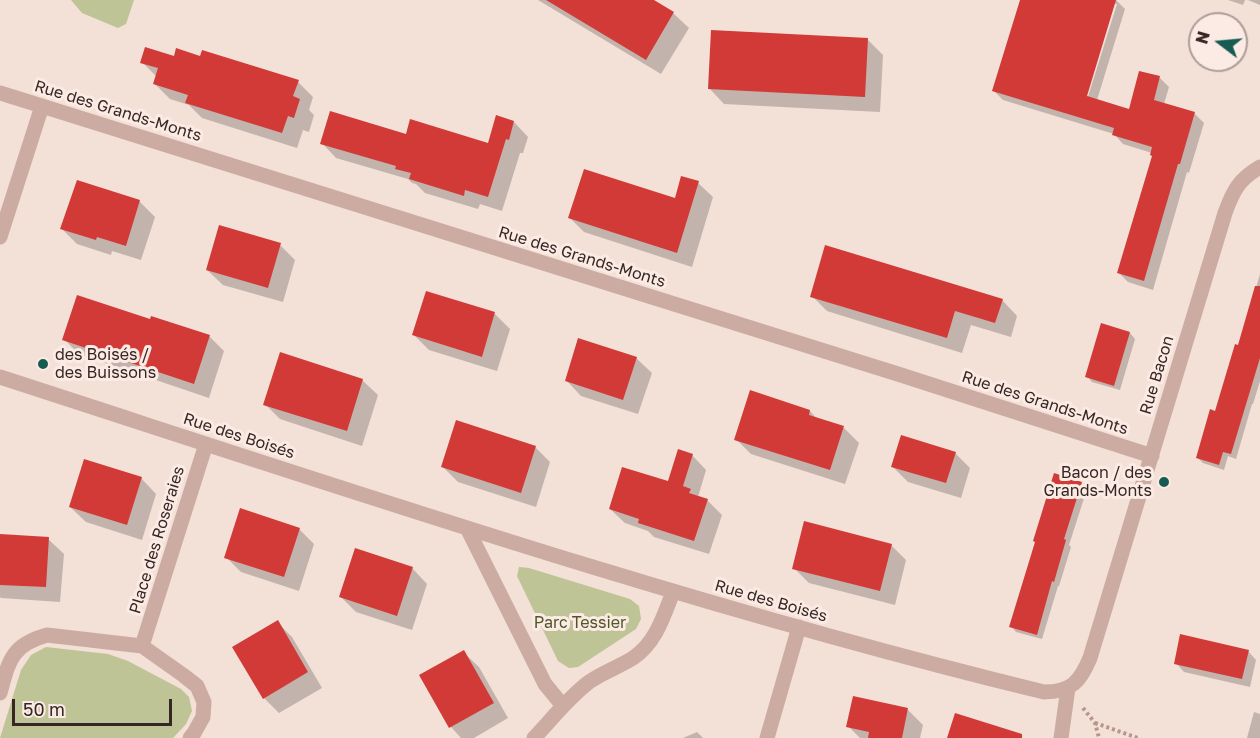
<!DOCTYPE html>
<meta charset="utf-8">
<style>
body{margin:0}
#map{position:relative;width:1260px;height:738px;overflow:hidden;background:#f3e0d7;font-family:"Golos Text",sans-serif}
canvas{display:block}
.north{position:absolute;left:1188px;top:12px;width:60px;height:60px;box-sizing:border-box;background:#fbebe4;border:2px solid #ac9d98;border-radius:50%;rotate:286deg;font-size:16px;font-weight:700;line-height:24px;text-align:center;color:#362725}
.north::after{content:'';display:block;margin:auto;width:21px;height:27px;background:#175b51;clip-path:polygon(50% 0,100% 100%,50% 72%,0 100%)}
.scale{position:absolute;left:12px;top:699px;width:160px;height:27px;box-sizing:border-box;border:3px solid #362725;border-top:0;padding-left:8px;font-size:18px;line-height:21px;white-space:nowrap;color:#362725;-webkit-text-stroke:4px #fbebe4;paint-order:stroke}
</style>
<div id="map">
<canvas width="1260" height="738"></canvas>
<div class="north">N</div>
<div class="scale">50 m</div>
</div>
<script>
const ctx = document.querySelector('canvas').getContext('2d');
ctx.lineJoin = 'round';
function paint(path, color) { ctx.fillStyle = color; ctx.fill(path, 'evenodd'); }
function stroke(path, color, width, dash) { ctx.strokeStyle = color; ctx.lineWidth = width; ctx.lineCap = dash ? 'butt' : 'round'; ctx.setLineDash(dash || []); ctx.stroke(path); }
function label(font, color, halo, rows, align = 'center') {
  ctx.font = font + ' "Golos Text",sans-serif'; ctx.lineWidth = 6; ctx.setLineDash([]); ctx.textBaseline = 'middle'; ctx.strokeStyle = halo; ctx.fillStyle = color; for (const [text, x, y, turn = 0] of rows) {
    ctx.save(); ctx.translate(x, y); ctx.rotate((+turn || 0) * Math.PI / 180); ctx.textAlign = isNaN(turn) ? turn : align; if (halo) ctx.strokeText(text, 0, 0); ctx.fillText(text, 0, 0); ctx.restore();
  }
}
paint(new Path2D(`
 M71 0H134L126 24 118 28 82 13Z
 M519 567 529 568 630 599 639 606 641 619 636 629 578 667 569 668 558 661 517 576Z
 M46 647 108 654 128 661 181 689 189 697 192 711 186 724 173 738H0L21 670 31 655Z`), '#bec496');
paint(new Path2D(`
 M538 0H651L673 13 689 28 661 74Z
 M1021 0H1116L1125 9 1097 100 1130 111 1140 72 1160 78 1169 87 1164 104 1194 113 1204 123 1189 173 1187 172 1153 290 1128 282 1119 273 1153 157 1152 153 1123 144 1114 134 1003 100 993 90ZM1113 4H1117L1086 103 1083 102Z
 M1228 0H1245L1243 5Z
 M1248 0H1260V5Z
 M868 40 883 55 880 112 724 104 709 88Z
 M175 58 298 82 313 97 309 110 314 115 309 132 303 130 297 148 202 118 189 105 170 99 155 84 157 77 142 62Z
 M514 122 528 137 523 153H520L502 211 480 204 478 209 425 193 416 184 412 183 408 179 336 158 322 143 407 136 489 145Z
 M682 178 698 183 713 197 692 267 584 232 570 218 676 200Z
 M77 182 140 202 155 217 141 260 112 251 111 255 77 244 62 229Z
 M280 245 295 260 283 302 223 285 207 270Z
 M1260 274V381L1253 404H1252L1236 459 1228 456 1224 470 1203 463 1198 458 1216 412 1239 347Z
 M427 293 495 314 510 329 497 371 429 350 414 335Z
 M812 296 1002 300 1017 316 1011 337 971 325 962 353 827 311Z
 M151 321 209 336 224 351 209 398 79 354 64 339Z
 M1102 325 1130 333 1135 339 1120 390 1092 382 1087 376Z
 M636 358 652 373 638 414 581 396 566 380Z
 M362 380 378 395 362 446 280 419 265 404Z
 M810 411 818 420 844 428 859 443 845 484 751 454 736 439Z
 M535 447 550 462 536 507 458 482 443 467Z
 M955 453 970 468 961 498 908 482 893 467Z
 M692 455 706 470 698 497 707 500 722 515 709 554 654 537 648 531 625 523 610 509 669 483Z
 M141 478 156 494 142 540 86 522 70 507Z
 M1081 483 1087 489 1069 545 1071 547 1059 586H1058L1042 639 1016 632 1011 626Z
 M299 529 314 544 299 591 241 572 226 557Z
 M0 536 48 539 64 554 60 602 1 598 0 597Z
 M891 545 906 560 895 605 809 583 794 568Z
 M412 568 427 584 412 630 356 612 341 597Z
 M277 622 292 637 322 688 279 713 264 698Z
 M1248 651 1256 660 1250 687 1184 672 1176 663Z
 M463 652 479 667 508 718 474 738H461L451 727 421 676Z
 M908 710 923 725 920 738H860L848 726Z
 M1254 712 1260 714V738H1247Z
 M697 732 703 738H683Z`), '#0003');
paint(new Path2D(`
 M546 0H654L674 12 646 60Z
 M1020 0H1116L1087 96 1129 109 1139 71 1160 76 1154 100 1195 112 1180 164H1178L1144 281 1117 273 1152 156 1150 155 1152 147 1112 135 1114 128 992 91Z
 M711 30 868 38 865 97 708 89Z
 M145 47 174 56 176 48 200 56 202 50 299 80 293 96 300 99 294 118 288 116 282 133 185 103 188 95 153 84 158 68 140 63Z
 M330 111 406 134 410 119 488 143 496 115 514 121 509 140 506 139 488 197 465 190 464 196 409 179 411 173 395 169 396 166 320 144Z
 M584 169 675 198 681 176 699 181 677 253 568 218Z
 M77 180 140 200 126 246 97 237 96 240 60 229Z
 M219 225 281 243 268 288 206 270Z
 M825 245 1003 299 995 323 955 311 947 338 810 297Z
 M1255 286H1260V358L1231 454 1223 452 1219 465 1196 458 1210 409 1215 411 1235 344 1238 345Z
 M426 291 495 312 482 357 412 335Z
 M77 295 150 319 151 316 210 335 194 384 62 340Z
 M1101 323 1130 332 1114 386 1085 377Z
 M578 338 637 357 623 400 565 381Z
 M280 352 363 379 347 431 263 405Z
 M750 390 810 410 809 415 844 426 830 470 734 440Z
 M456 420 536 446 521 493 441 467Z
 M901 435 956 452 946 483 891 467Z
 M678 449 693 454 683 486 691 489 689 493 708 499 694 541 638 523 639 519 609 509 622 467 668 481Z
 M84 459 142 477 127 525 69 507Z
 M1054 473 1082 482 1064 539 1066 540 1054 582 1052 581 1037 635 1009 627 1035 542 1033 541Z
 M240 508 300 528 284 577 224 558Z
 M804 521 892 544 880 591 792 569Z
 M0 534 49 537 46 587 0 585Z
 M355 548 413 567 397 616 339 597Z
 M278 620 308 672 263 699 232 647Z
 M1180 634 1249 650 1242 679 1174 664Z
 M464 650 494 703 449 728 419 675Z
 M853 696 908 708 902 738H868L869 732 846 727Z
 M955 713 1022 734V738H947Z`), '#d13a37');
stroke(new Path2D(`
 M1083 708 1095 723 1099 738
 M1095 723 1138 738`), '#b8968c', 4, [3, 3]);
stroke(new Path2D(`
 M0 93 901 375 1152 456
 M0 237 42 106
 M0 377C346 489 690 606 1044 692 1071 692 1080 682 1090 658L1225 213C1233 191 1239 179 1260 167
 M467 528 545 684 563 706
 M142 646 206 444
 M0 693C9 661 11 645 47 635L142 646 183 675 197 686 204 702 203 717 194 733 190 738
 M534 738C552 719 568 698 589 682 603 672 619 667 633 658 656 643 664 615 673 592
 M767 738 799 627
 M1061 738 1068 688`), '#ccaca2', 15);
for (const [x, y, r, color] of [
 [43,364,6,"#175b51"],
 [1164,482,6,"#175b51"]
]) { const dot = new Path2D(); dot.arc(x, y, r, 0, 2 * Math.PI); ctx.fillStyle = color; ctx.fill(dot); stroke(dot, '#fbebe4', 2); }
label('16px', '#362725', '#fbebe4', [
 ["Rue des Grands-Monts",118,111,17],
 ["Rue des Grands-Monts",582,257,17],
 ["Rue Bacon",1157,375,-73],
 ["Rue des Grands-Monts",1045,403,18],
 ["Rue des Boisés",239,436,18],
 ["Place des Roseraies",157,540,-73],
 ["Rue des Boisés",771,601,16]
]);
label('16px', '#362725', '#fbebe4', [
 ["des Boisés /",55,355],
 ["des Buissons",55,373],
 ["Bacon / des",1152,473,"right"],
 ["Grands-Monts",1152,491,"right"]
], 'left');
label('16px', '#505727', '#fbebe4', [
 ["Parc Tessier",580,623]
]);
</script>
